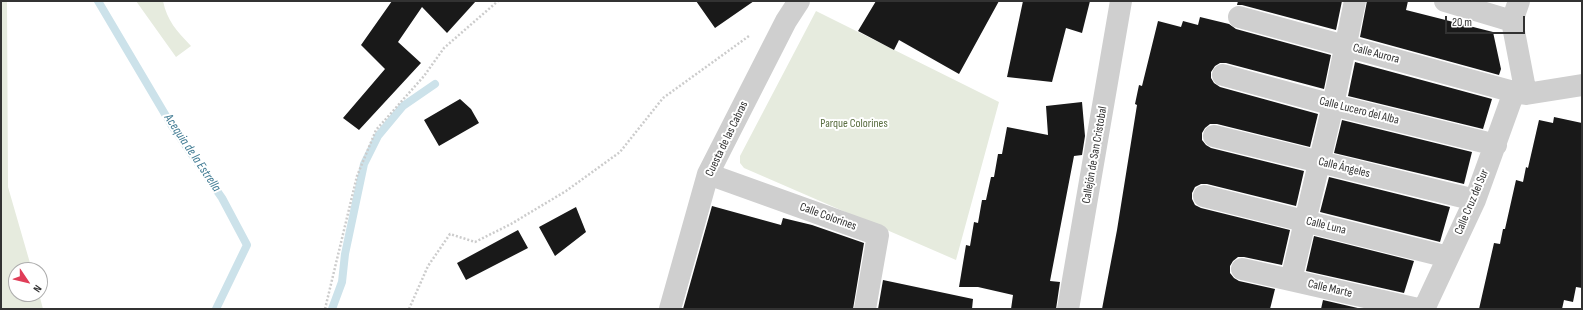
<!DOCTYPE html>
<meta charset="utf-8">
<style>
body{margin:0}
#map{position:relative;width:1583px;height:310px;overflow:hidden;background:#fff;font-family:"Sofia Sans Condensed",sans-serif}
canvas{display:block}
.frame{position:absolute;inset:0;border:2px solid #323232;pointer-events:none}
.north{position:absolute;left:8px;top:262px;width:40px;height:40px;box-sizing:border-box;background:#fff;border:1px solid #adadad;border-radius:50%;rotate:125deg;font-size:11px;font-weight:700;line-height:16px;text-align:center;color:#323232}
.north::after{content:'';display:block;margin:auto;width:14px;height:18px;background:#e03d58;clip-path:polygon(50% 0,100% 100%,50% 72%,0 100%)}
.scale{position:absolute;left:1445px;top:16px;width:80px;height:18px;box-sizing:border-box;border:2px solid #323232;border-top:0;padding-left:5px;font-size:12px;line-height:14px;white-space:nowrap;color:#323232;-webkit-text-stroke:3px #fff;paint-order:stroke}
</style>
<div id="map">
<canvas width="1583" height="310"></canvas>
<div class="frame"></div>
<div class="north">N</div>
<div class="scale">20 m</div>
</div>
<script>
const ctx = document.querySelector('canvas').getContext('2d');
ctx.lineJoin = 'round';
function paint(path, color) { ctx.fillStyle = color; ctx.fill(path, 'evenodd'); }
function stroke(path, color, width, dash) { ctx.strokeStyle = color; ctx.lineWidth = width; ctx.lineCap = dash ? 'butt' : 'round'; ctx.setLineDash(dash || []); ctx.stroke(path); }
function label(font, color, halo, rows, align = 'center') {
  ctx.font = font + ' "Sofia Sans Condensed",sans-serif'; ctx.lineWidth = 4; ctx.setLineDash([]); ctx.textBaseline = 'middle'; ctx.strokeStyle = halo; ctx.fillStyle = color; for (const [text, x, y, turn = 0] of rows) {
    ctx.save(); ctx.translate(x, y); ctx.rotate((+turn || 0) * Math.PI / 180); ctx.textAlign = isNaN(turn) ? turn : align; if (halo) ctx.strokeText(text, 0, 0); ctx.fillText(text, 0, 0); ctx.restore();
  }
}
paint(new Path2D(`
 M1 1H7L8 187 32 270H16V294H39L43 309H1Z
 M136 1H163C167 21 177 31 191 46L176 57Z
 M816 11 999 102 956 260 744 168 740 163V156Z`), '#e6ebde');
stroke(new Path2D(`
 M98 1 172 126 222 198 247 245 216 309
 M332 309 342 282 345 254 364 164 378 136 403 106 435 84`), '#cce2ea', 8);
paint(new Path2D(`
 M392 1H476L447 33 422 7 398 42 421 63 359 130 343 118 385 69 361 45Z
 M696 1H754L715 28Z
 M876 1H999L959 74 899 40 894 50 858 31Z
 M1023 1H1090L1082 33 1066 28 1052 82 1007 77Z
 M1238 1H1342L1336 30 1242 5H1237Z
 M1367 1H1408L1406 10 1493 32 1501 69 1499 75 1360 37Z
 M1200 17 1229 24 1236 29 1331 55 1324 89 1226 63H1220L1215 66 1211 72V78L1214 83 1220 87 1318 114 1310 147 1217 124H1210L1205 128 1202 133V140L1206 145 1211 148 1304 171 1296 206 1207 184H1201L1195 187 1192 193V199L1195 205 1201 208 1290 230 1282 265 1244 257H1238L1233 261 1230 266V273L1234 278 1239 281 1275 289 1270 309H1102L1117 230 1137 105 1135 104 1139 85 1142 86 1158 21 1181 27 1183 21 1198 25Z
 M1355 62 1492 99 1483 129 1348 96Z
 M460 99 471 109 479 123 439 146 424 120Z
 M1082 102 1085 136 1082 155 1074 156 1050 281 1060 282 1056 309H1011L1013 295 978 287H959L966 245 970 246 974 222 978 223 982 200H986L991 177H994L998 154H1002L1007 127 1048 135 1046 106Z
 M1554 117 1582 123V288L1576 287 1573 302 1564 300 1562 309H1479L1494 243 1500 244 1503 229H1505L1516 180 1523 182 1526 167 1528 168 1539 120 1553 123Z
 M1342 120 1472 152 1464 184 1334 153Z
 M1329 177 1450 207 1440 242 1320 212Z
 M712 206 781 225 783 218 812 225 864 243 853 309H683Z
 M576 207 586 232 555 256 539 227Z
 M518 230 528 248 466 280 457 263Z
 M1314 236 1414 261 1404 293 1306 271Z
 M883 280 973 299 972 309H878Z
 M1323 300 1362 309H1321Z`), '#191919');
stroke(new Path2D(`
 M325 309 357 176 376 130 424 76 444 48 498 1
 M409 309 428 266 450 234 475 242 511 224 566 191 620 152 663 98 749 36`), '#ccc', 2.5, [2, 2]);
stroke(new Path2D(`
 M1445 1 1512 21 1526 94
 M1239 17 1514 92 1526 94 1582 85
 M1512 21 1519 1
 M1223 75 1333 105 1496 145
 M1214 136 1475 200
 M708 174 878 235 865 309
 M1204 196 1448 257
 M1242 269 1418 309
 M1291 280 1333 105 1355 1
 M670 309 708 174 786 21 799 1
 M1068 309 1121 1
 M1424 309 1475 200 1514 92`), '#cfcfcf', 22);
label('12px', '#323232', '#fff', [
 ["Calle Aurora",1376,54,15],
 ["Calle Lucero del Alba",1359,111,14],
 ["Cuesta de las Cabras",727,139,-64],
 ["Callejón de San Cristobal",1095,155,-80],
 ["Calle Ángeles",1344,168,14],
 ["Calle Cruz del Sur",1472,202,-67],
 ["Calle Colorines",828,217,20],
 ["Calle Luna",1326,226,14],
 ["Calle Marte",1330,289,13]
]);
label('12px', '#596d40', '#fff', [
 ["Parque Colorines",854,124]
]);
label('italic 13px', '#417b93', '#fff', [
 ["Acequia de la Estrella",192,153,56]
]);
</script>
